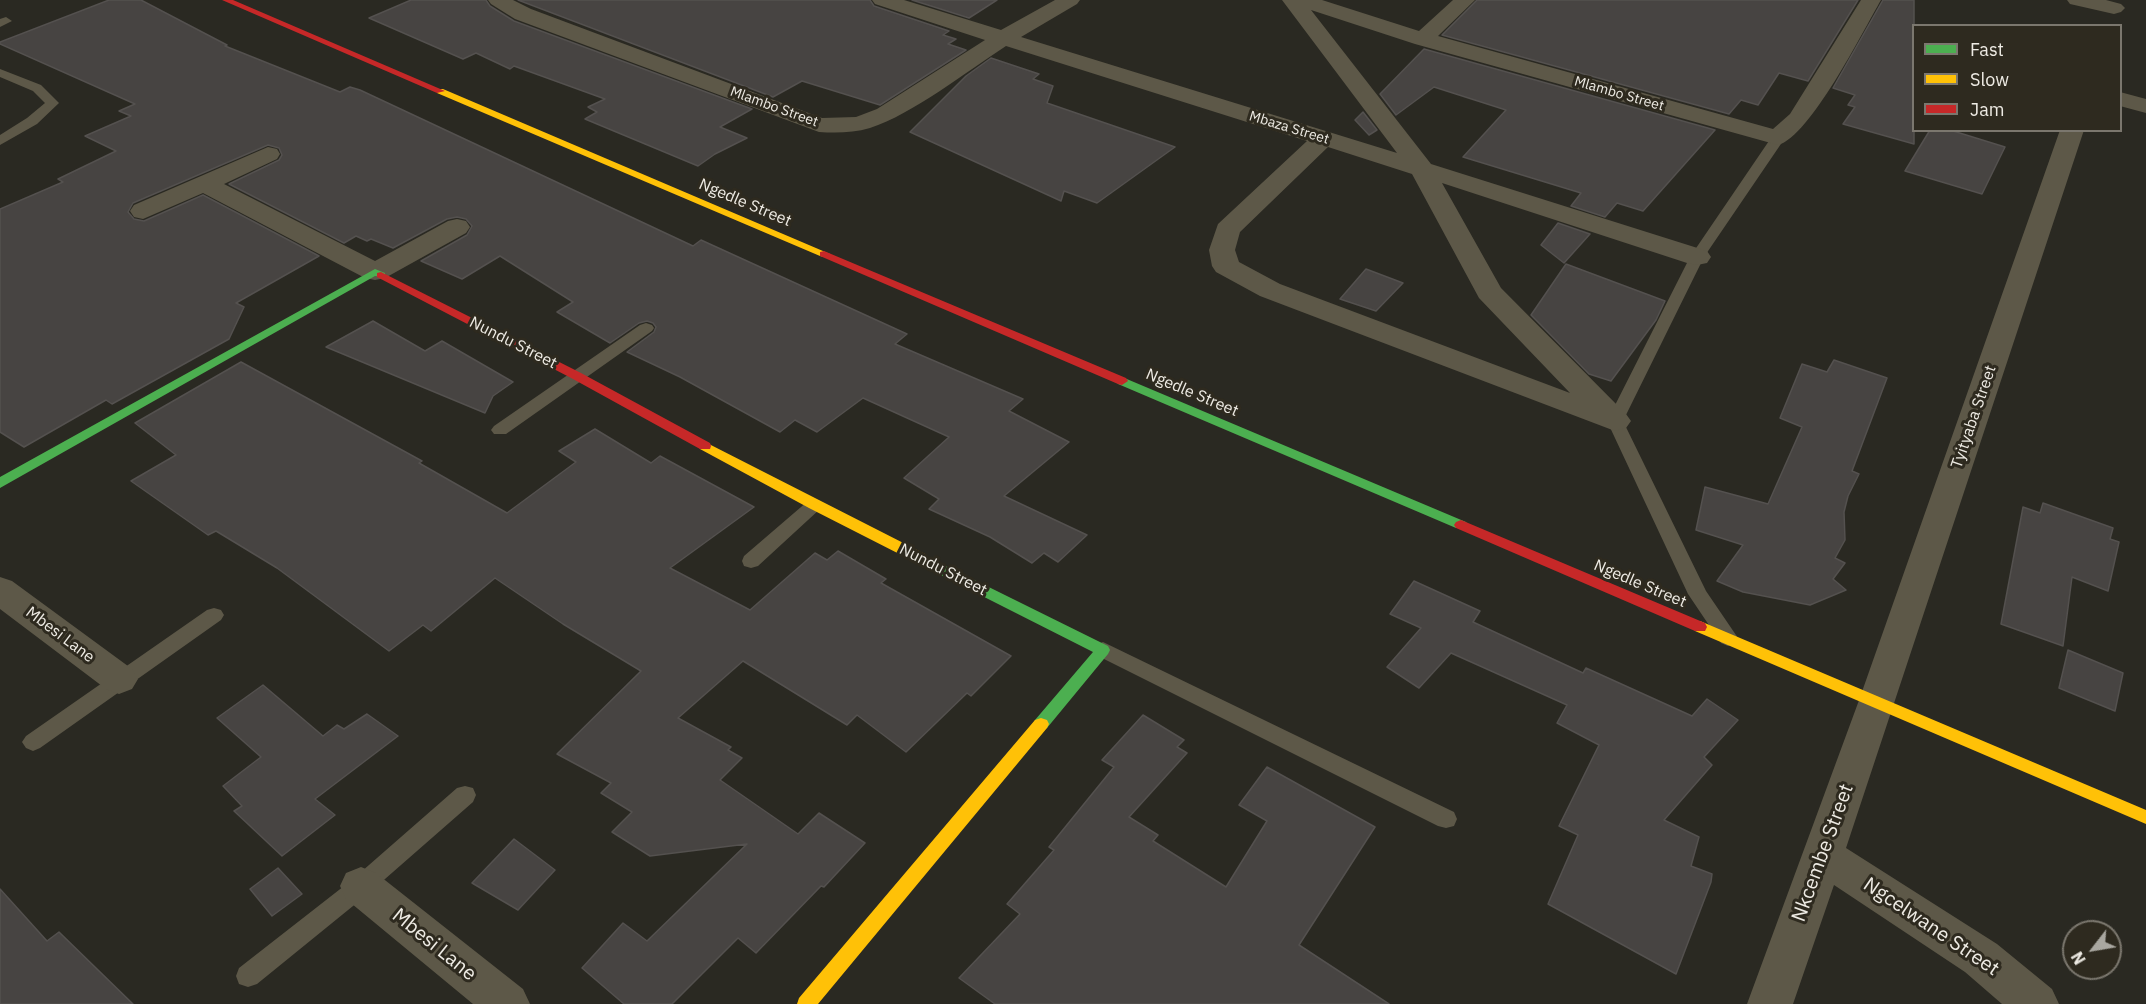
<!DOCTYPE html>
<style>
body{margin:0}
#map{position:relative;width:2146px;height:1004px;overflow:hidden;background:#2a2922;font-family:"IBM Plex Sans",sans-serif}
canvas{display:block}
.legend{position:absolute;left:1912px;top:24px;width:210px;height:108px;box-sizing:border-box;background:#2e2a1f;border:2px solid #7b776e;margin:0;padding:8px 10px;list-style:none;font-size:18px;color:#eeebe4}
.legend li{display:flex;align-items:center;gap:12px;height:30px}
.legend b{width:30px;border:2px solid #7b776e}
.north{position:absolute;left:2062px;top:920px;width:60px;height:60px;box-sizing:border-box;background:#2e2a1f;border:2px solid #7b776e;border-radius:50%;rotate:239deg;font-size:16px;font-weight:700;line-height:24px;text-align:center;color:#eeebe4}
.north::after{content:'';display:block;margin:auto;width:21px;height:27px;background:#a9a7a0;clip-path:polygon(50% 0,100% 100%,50% 72%,0 100%)}
</style>
<div id="map">
<canvas width="2146" height="1004"></canvas>
<ul class="legend">
<li><b style="height:8px;background:#4caf50"></b>Fast</li>
<li><b style="height:8px;background:#ffc107"></b>Slow</li>
<li><b style="height:8px;background:#c62828"></b>Jam</li>
</ul>
<div class="north">N</div>
</div>
<script>
const ctx = document.querySelector('canvas').getContext('2d');
ctx.lineJoin = 'round';
function paint(path, color) { ctx.fillStyle = color; ctx.fill(path, 'evenodd'); }
function stroke(path, color, width, dash) { ctx.strokeStyle = color; ctx.lineWidth = width; ctx.lineCap = dash ? 'butt' : 'round'; ctx.setLineDash(dash || []); ctx.stroke(path); }
function label(font, color, halo, rows, align = 'center') {
  ctx.font = font + ' "IBM Plex Sans",sans-serif'; ctx.lineWidth = 6; ctx.setLineDash([]); ctx.textBaseline = 'middle'; ctx.strokeStyle = halo; ctx.fillStyle = color; for (const [text, x, y, turn = 0] of rows) {
    ctx.save(); ctx.translate(x, y); ctx.rotate((+turn || 0) * Math.PI / 180); ctx.textAlign = isNaN(turn) ? turn : align; if (halo) ctx.strokeText(text, 0, 0); ctx.fillText(text, 0, 0); ctx.restore();
  }
}
const building = new Path2D(`
 M109 0H141L227 45 225 46 340 92 350 87 360 90 693 246 701 240 907 334 895 344 1023 399 1009 411 1069 442 1004 496 1087 535 1058 562 1044 553 1032 563 990 537 929 509 939 499 904 478 949 437 863 398 817 432 795 420 780 432 680 377 627 352 654 332 656 327 653 323 647 321 639 323 610 343 557 312 573 302 500 256 462 279 421 261 467 235 472 226 466 219 457 217 447 219 393 248 371 239 367 241 356 236 344 243 229 184 279 160 282 155 279 148 268 145 133 203 128 212 134 219 144 221 203 195 319 256 236 303 244 307 229 339 112 404 106 400 24 447 0 432V209L63 182 58 179 116 151 85 136 131 116 119 111 135 104 0 44V42Z
 M411 0H486L490 6 514 21 752 109 720 127 747 138 715 154 698 166 585 119 597 112 588 107 605 99 514 66 510 69 476 53 463 59 369 18Z
 M518 0H870L874 6 949 31 943 35 956 39 948 44 966 50 880 105 802 81 773 97Z
 M912 0H997L969 18Z
 M1477 0H1858L1808 81 1779 73 1758 105 1741 100 1729 114 1442 35Z
 M1883 0H1914V144L1843 124 1855 107 1848 105 1855 95 1833 88Z
 M1424 49 1715 130 1643 211 1617 203 1605 217 1571 206 1581 193 1463 157 1506 110 1434 87 1396 115 1380 94Z
 M991 58 1039 74 1033 79 1053 86 1047 103 1175 147 1097 203 1064 191 1061 201 910 132 966 76Z
 M1363 112 1377 130 1369 135 1355 120Z
 M1930 130H1950L2005 147 1982 194 1905 171Z
 M1558 223 1590 234 1564 263 1541 245Z
 M1566 264 1665 301 1656 320 1611 381 1589 374 1531 315Z
 M1366 269 1403 283 1376 311 1340 299Z
 M373 321 425 351 442 341 513 382 493 396 485 413 326 347Z
 M1834 360 1887 378 1852 471 1859 474 1848 496 1844 512 1845 540 1835 558 1845 563 1833 579 1846 590 1810 605 1743 592 1717 581 1743 545 1696 530 1705 487 1768 504 1802 427 1780 418 1802 364 1827 372Z
 M241 362 422 461 419 463 507 513 576 462 559 451 595 429 651 463 660 456 754 507 670 568 750 610 815 553 827 560 838 551 886 579 881 583 1011 656 971 696 967 693 906 752 857 715 847 725 743 661 678 718 731 747 728 750 742 758 720 780 798 834 819 813 865 843 824 887 821 886 756 953 738 938 672 1004H624L582 968 623 923 647 941 747 844 650 856 612 832 632 812 601 793 611 783 557 754 641 671 563 624 495 578 431 631 423 625 389 651 277 568 216 531 208 535 131 481 176 455 135 423Z
 M2043 503 2113 528 2110 539 2119 542 2108 591 2072 577 2063 646 2001 624 2023 507 2040 513Z
 M1414 581 1480 611 1473 622 1583 673 1586 668 1692 716 1707 699 1738 720 1704 757 1712 765 1664 820 1699 837 1691 866 1712 874 1711 882 1676 974 1548 904 1578 835 1559 826 1599 745 1557 723 1567 705 1451 653 1419 688 1387 667 1421 628 1390 614Z
 M2068 650 2123 673 2115 711 2059 688Z
 M263 685 323 736 337 725 344 729 367 714 398 736 315 799 335 815 282 856 234 811 242 806 223 786 261 757 217 718Z
 M1143 715 1184 740 1177 747 1187 753 1129 817 1158 835 1153 841 1226 887 1267 821 1239 805 1267 767 1375 827 1299 945 1389 1004H995L959 978 1020 914 1007 904 1054 850 1049 847 1114 767 1102 760Z
 M514 839 555 870 518 910 472 883Z
 M278 868 302 894 272 916 250 889Z
 M0 889 47 941 59 932 133 1004H0Z`);
paint(building, '#474442');
stroke(building, '#54514f', 1.5);
paint(new Path2D(`
 M6 17 12 21 0 27V19Z
 M0 69 41 85 59 103 37 124 0 145V135L27 118 45 103 33 91 0 77Z
 M1778 134 1785 138 1704 257 1623 421 1706 591 1738 638 1735 643 1728 646 1721 643 1688 594 1607 421 1690 257 1773 135Z
 M646 323 652 325 654 328 652 331 506 434H494L491 430 494 426 640 325Z
 M814 499 820 501 823 505 820 509 758 566 751 568 744 566 742 561 744 556 808 501Z
 M214 608 221 610 224 615 221 620 40 748 33 751 26 748 22 742 26 736 207 610Z
 M1103 642 1454 812 1457 819 1454 826 1446 828 1438 826 1096 655 1093 650 1096 645Z
 M465 786 473 788 476 795 473 802 369 893 257 984 248 987 239 984 236 976 239 968 353 879 457 788Z`), '#5d5848');
paint(new Path2D(`
 M488 0H513L531 9 822 118 856 117 877 109 985 40 875 4 872 0H904L1001 30 1055 0H1080L1077 4 1021 37 1397 153 1282 0H1322L1419 31 1453 0H1475L1438 36 1773 129 1790 114 1861 0H1881C1863 31 1810 137 1778 145L1415 44 1311 10 1431 164 1707 251 1711 257 1707 263 1697 265 1687 263 1442 183 1501 288 1626 414 1631 421 1626 428 1615 431 1260 296 1216 272 1212 266 1209 250 1218 224 1307 141 1006 46C967 71 913 114 870 128 853 133 836 133 819 132L515 19 491 4ZM1328 147 1412 174 1479 298 1570 393 1280 284 1239 262 1235 250 1240 232Z
 M2067 0H2106L2121 4 2125 8 2121 12 2114 14 2070 4Z
 M2120 92 2146 99V113L2120 106Z
 M2060 130H2084L1846 848 1997 944 2052 989 2059 1004H2002L1965 972 1834 885 1793 1004H1747L1858 703Z
 M268 147 277 149 280 154 277 159 224 184 375 261 448 221 457 219 466 221 470 227 466 233 385 278 375 280 365 278 203 193 143 219 134 217 130 211 134 205Z
 M0 577 12 581 132 669 138 679 132 689 119 694 106 689 0 609Z
 M361 867 376 873 523 989 530 1004H473L346 899 340 886 346 873Z`), '#5d5848');
paint(new Path2D(`
 M375 269 385 273V277L375 276 0 488V477Z
 M1122 377 1466 522 1468 525 1466 528H1456L1118 384 1116 381 1118 378Z
 M920 553 1108 646 1110 650 1108 654 1047 728 1041 730 1035 728 1033 724 1035 720 1093 652 915 562 913 558 915 554Z`), '#4caf50');
paint(new Path2D(`
 M437 89H443L830 254 824 257 820 256 437 93Z
 M705 442 925 554 927 558 925 562H915L809 508 700 449 699 446 700 443Z
 M1700 621 2146 810V824L1695 631 1693 627 1695 623Z
 M1041 718 1047 720 1049 724 1047 728 818 1004H797L799 998 1035 720Z`), '#ffc107');
paint(new Path2D(`
 M222 0H233L445 91 437 93Z
 M824 251 1126 378 1128 381 1122 385 1118 384 820 256V252Z
 M381 272 581 373 710 443 711 446 710 449H700L573 379 377 277V273Z
 M1461 520 1705 623 1707 627 1705 631H1695L1456 528 1454 525 1456 522Z`), '#c62828');
label('14px', '#eeebe4', '#2e2a1f', [
 ["Mlambo Street",1619,94,16],
 ["Mlambo Street",774,107,20],
 ["Mbaza Street",1289,128,17]
]);
label('16px', '#eeebe4', '#2e2a1f', [
 ["Ngedle Street",745,203,23],
 ["Nundu Street",513,343,27],
 ["Ngedle Street",1192,393,23],
 ["Tyityaba Street",1974,417,-71],
 ["Nundu Street",943,570,27],
 ["Ngedle Street",1640,584,23],
 ["Mbesi Lane",60,635,37]
]);
label('20px', '#eeebe4', '#2e2a1f', [
 ["Nkcembe Street",1823,853,-70],
 ["Ngcelwane Street",1931,927,34],
 ["Mbesi Lane",434,945,39]
]);
</script>
